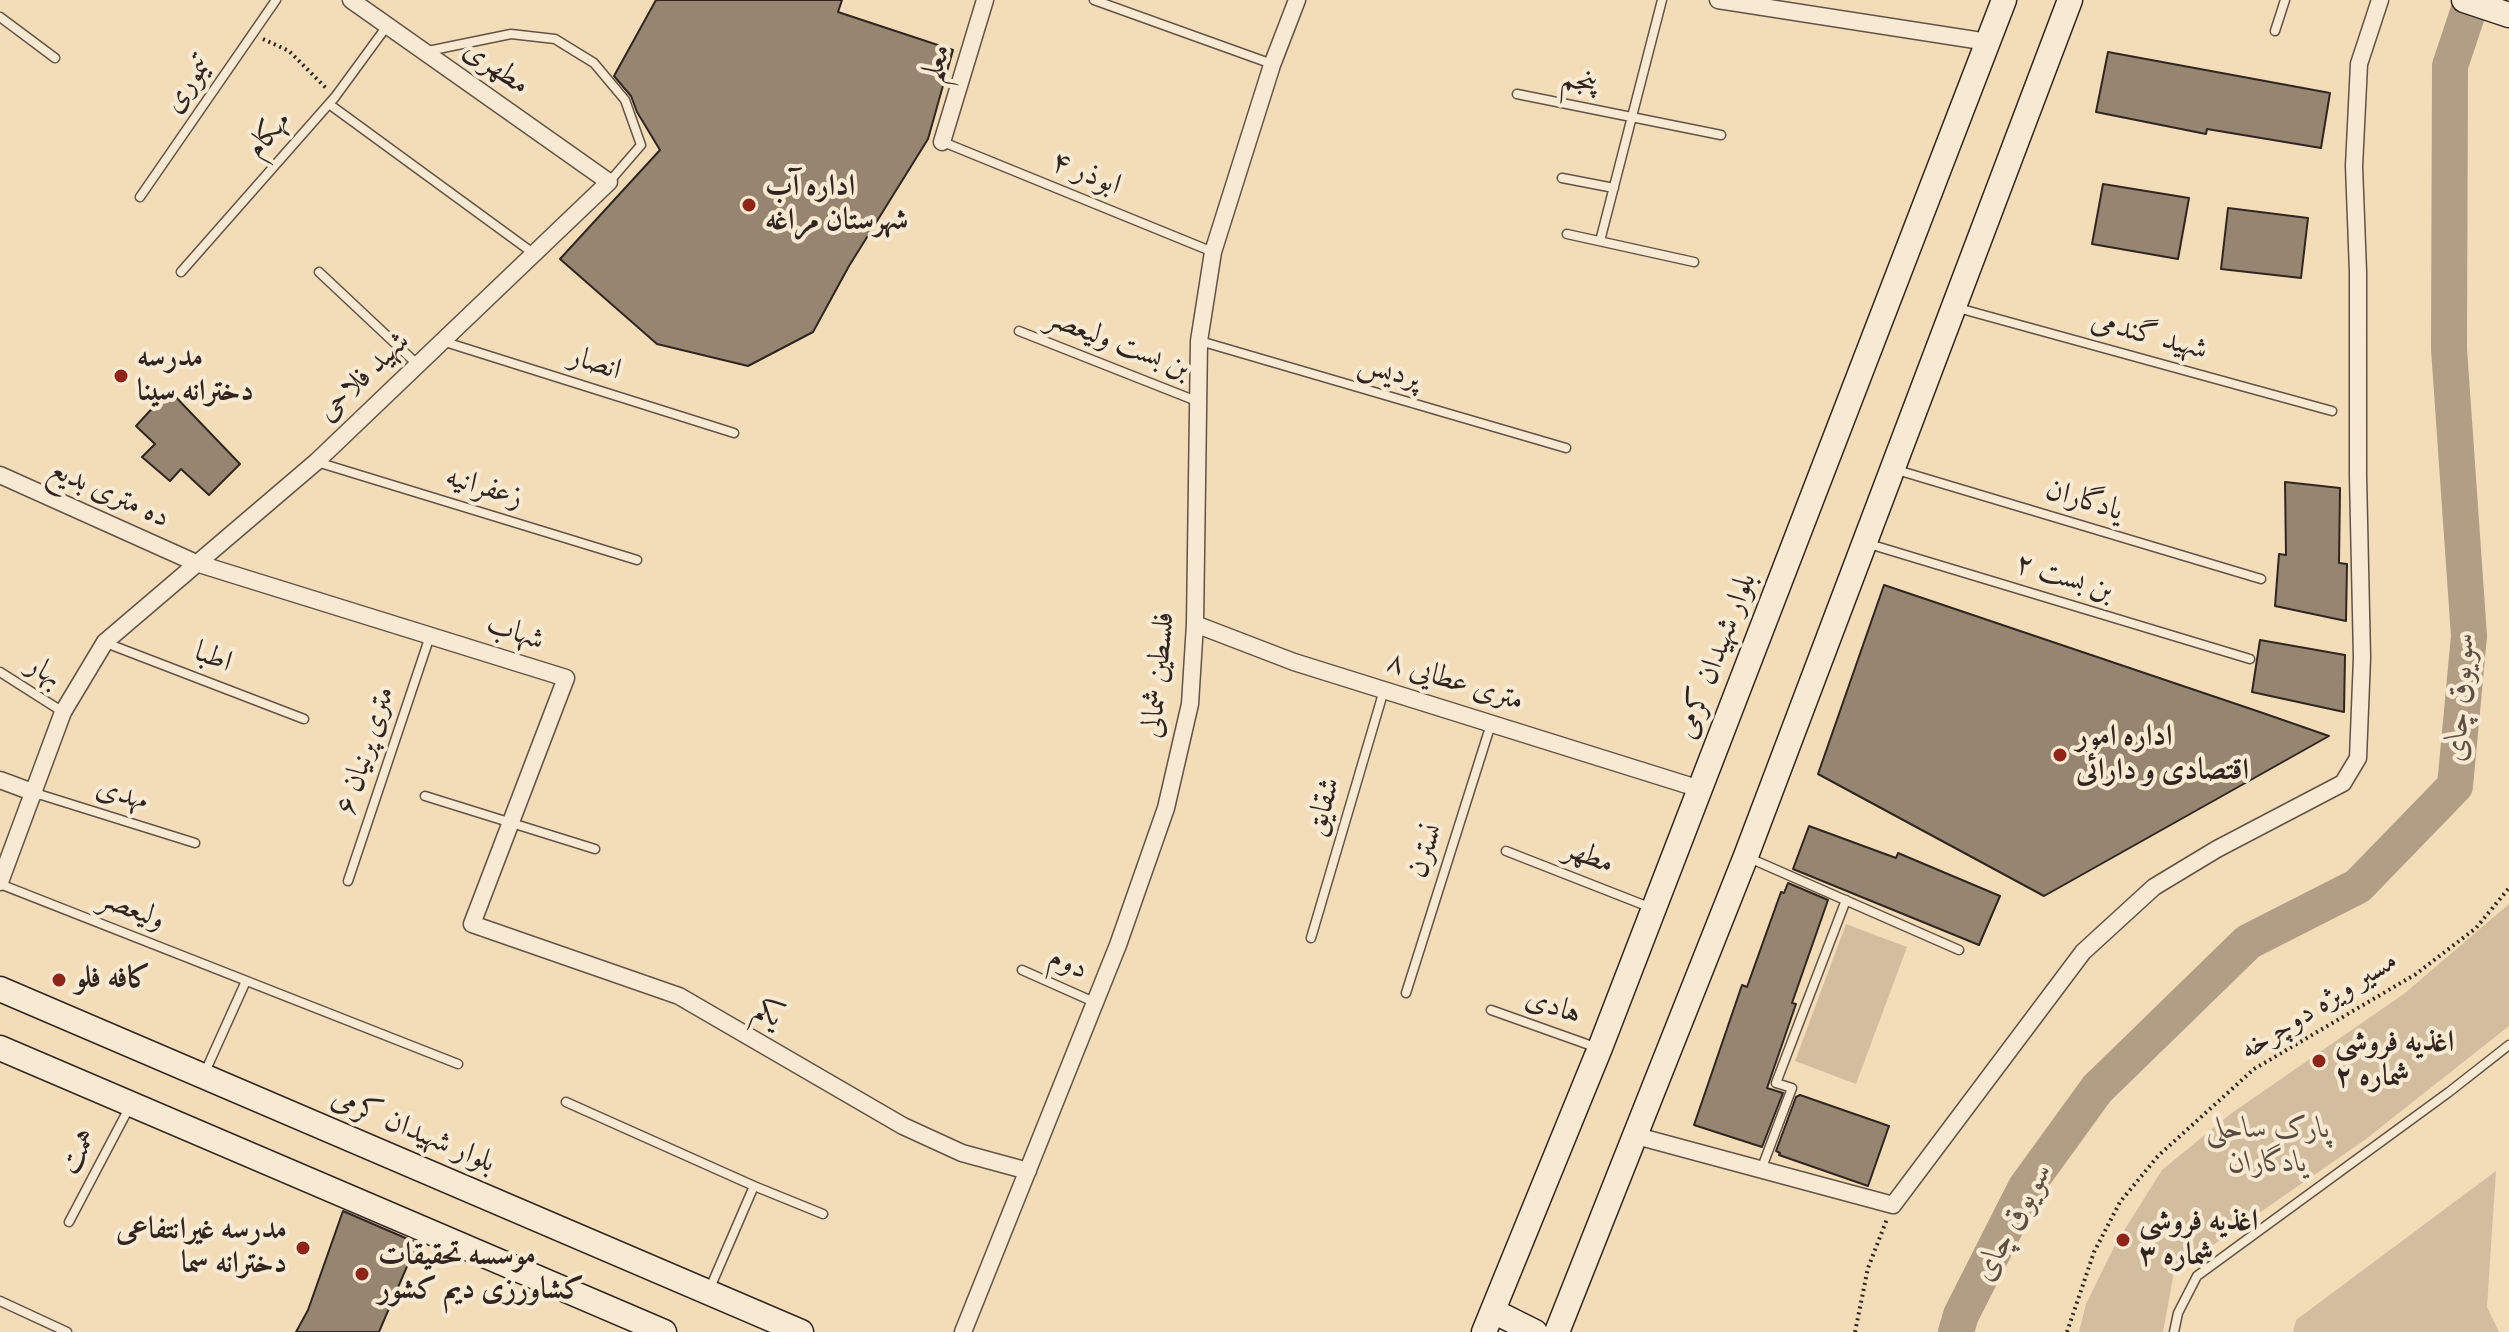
<!DOCTYPE html>
<meta charset="utf-8">
<style>
body{margin:0}
canvas{display:block;background:#f3ddb9}
</style>
<canvas width="2509" height="1332"></canvas>
<script>
const ctx = document.querySelector('canvas').getContext('2d');
ctx.lineJoin = 'round';
function paint(path, color) { ctx.fillStyle = color; ctx.fill(path, 'evenodd'); }
function stroke(path, color, width, dash) { ctx.strokeStyle = color; ctx.lineWidth = width; ctx.lineCap = dash ? 'butt' : 'round'; ctx.setLineDash(dash || []); ctx.stroke(path); }
function label(font, color, halo, rows, align = 'center') {
  ctx.font = font + ' "IM FELL Great Primer",Amiri,serif'; ctx.lineWidth = 8; ctx.setLineDash([]); ctx.textBaseline = 'middle'; ctx.strokeStyle = halo; ctx.fillStyle = color; for (const [text, x, y, turn = 0] of rows) {
    ctx.save(); ctx.translate(x, y); ctx.rotate((+turn || 0) * Math.PI / 180); ctx.textAlign = isNaN(turn) ? turn : align; if (halo) ctx.strokeText(text, 0, 0); ctx.fillText(text, 0, 0); ctx.restore();
  }
}
paint(new Path2D(`
 M2509 904V1026L2366 1139 2174 1272 2163 1332H2079L2086 1304 2115 1245 2162 1170 2229 1115 2405 993Z
 M1846 924 1907 947 1856 1084 1795 1061Z
 M2496 1171 2487 1307 2499 1332H2293L2296 1320Z`), '#d2be9f');
stroke(new Path2D(`
 M1956 1332 1961 1315 2026 1187 2097 1089 2248 942 2358 886 2455 786 2469 636 2449 349 2450 66 2472 0`), '#b19e85', 36);
const building = new Path2D(`
 M656 0H842L838 12 953 50 928 139 849 266 813 332 748 366 657 344 560 259 660 150 637 112 631 96 614 76Z
 M2108 52 2330 93 2321 148 2207 129 2206 134 2096 112Z
 M2103 184 2189 198 2178 259 2092 244Z
 M2228 208 2308 218 2301 278 2221 269Z
 M169 390 240 464 209 495 181 469 170 481 142 457 155 444 136 426Z
 M2285 482 2340 488 2339 563 2347 564 2346 621 2275 606 2279 554 2286 555Z
 M1884 585 2257 711 2329 736 2044 896 1818 774Z
 M2260 640 2345 655 2344 712 2252 692Z
 M1809 826 1896 858 1898 853 2000 896 1979 945 1793 869Z
 M1788 883 1828 900 1792 1003 1796 1004 1767 1088 1783 1093 1762 1147 1694 1125 1742 985 1747 987 1781 892 1784 893Z
 M1800 1095 1889 1126 1868 1186 1779 1155 1780 1153 1776 1151 1796 1097Z
 M343 1211 417 1243 379 1332H296L308 1310Z`);
paint(building, '#968570');
stroke(building, '#312520', 2);
const lane = new Path2D(`
 M1094 0 1272 64
 M0 17 55 58
 M2275 31 2285 0
 M428 51 511 34 555 39 594 63 625 100 641 145 609 182
 M1517 94 1721 135
 M329 104 533 253
 M943 142 1213 252
 M1562 178 1614 188
 M140 197 276 0
 M1567 234 1694 262
 M1600 241 1662 0
 M181 272 335 97 387 26
 M319 272 417 364
 M1958 308 2332 411
 M1019 331 1199 402
 M442 341 734 433
 M1200 341 1566 448
 M317 462 637 560
 M1897 470 2261 579
 M1869 544 2250 659
 M106 643 304 719
 M0 672 63 712
 M35 793 195 843
 M425 796 595 849
 M1506 851 1649 907
 M1747 857 1959 950
 M348 881 430 636
 M0 884 458 1064
 M1311 938 1384 690
 M1022 970 1094 1002
 M1406 993 1491 724
 M1491 1010 1595 1047
 M205 1072 246 981
 M566 1102 754 1186 710 1288
 M1761 1170 1792 1088 1776 1083 1846 900
 M754 1186 823 1214
 M69 1222 129 1108
 M0 1301 67 1332
 M2174 1332 2178 1313 2197 1276 2449 1092 2509 1045`);
const street = new Path2D(`
 M1718 0 1988 42
 M942 142 985 0
 M0 475 196 563 566 678 472 924 679 996 903 1126 962 1153 1028 1171
 M1195 624 1294 662 1700 789
 M0 780 35 793
 M0 882 63 712 105 642 316 462 609 182 351 0
 M1633 1135 1893 1205 2083 952 2154 887 2217 849 2343 783 2358 758 2362 658 2358 476V272L2354 166 2359 64 2380 0
 M963 1332 1118 945 1166 808 1190 704 1195 624 1199 341 1213 252 1272 65 1297 0`);
const secondary = new Path2D(`
 M2464 0 2509 15
 M0 989 801 1332
 M0 1048 664 1332
 M1493 1311 1535 1332
 M1484 1332 1600 1048 2004 0
 M1557 1332 1746 856 2070 0`);
stroke(lane, '#625346', 11);
stroke(street, '#625346', 19);
stroke(secondary, '#312520', 27);
stroke(new Path2D(`
 M263 39 289 51 328 90
 M1855 1332 1868 1268 1887 1219
 M2067 1332 2094 1252 2120 1202 2158 1156 2254 1069 2416 974 2476 928 2509 888`), '#312520', 4, [2, 4]);
stroke(lane, '#f7e9d2', 8);
stroke(street, '#f7e9d2', 16);
stroke(secondary, '#f7e9d2', 24);
for (const [x, y, r, color] of [
 [749,205,8,"#8f2418"],
 [121,376,8,"#8f2418"],
 [2060,755,8,"#8f2418"],
 [59,980,8,"#8f2418"],
 [2319,1061,8,"#8f2418"],
 [2123,1240,8,"#8f2418"],
 [303,1248,8,"#8f2418"],
 [362,1274,8,"#8f2418"]
]) { const dot = new Path2D(); dot.arc(x, y, r, 0, 2 * Math.PI); ctx.fillStyle = color; ctx.fill(dot); stroke(dot, '#f7e9d2', 3); }
label('30px', '#312520', '#f7e9d2', [
 ["معلم",937,63,-73],
 ["مطهری",496,68,35],
 ["پنجم",1579,82,11],
 ["تیموری",188,85,-55],
 ["مهکام",269,135,-49],
 ["ابوذر ۴",1086,174,22],
 ["شهید گندمی",2149,336,15],
 ["بن بست ولیعصر",1118,344,21],
 ["انصار",595,364,18],
 ["پردیس",1389,372,16],
 ["شهید فلاحی",364,377,-44],
 ["زعفرانیه",484,488,17],
 ["ده متری بدیع",109,494,24],
 ["یادگاران",2084,501,17],
 ["بن بست ۲",2064,578,17],
 ["شهاب",515,633,18],
 ["بلوار شهیدان کرمی",1717,656,-69],
 ["اطبا",213,658,21],
 ["بهار",44,672,32],
 ["فلسطین شمالی",1159,675,-84],
 ["۸ متری عطایی",1455,682,17],
 ["۶ متری پرنیان",366,751,-72],
 ["مهدی",122,795,17],
 ["شقایق",1324,807,-74],
 ["نسترن",1426,851,-72],
 ["مطهر",1589,857,21],
 ["ولیعصر",132,910,21],
 ["دوم",1068,964,24],
 ["مسیر ویژه دوچرخه",2319,1006,-32],
 ["هادی",1553,1007,19],
 ["یکم",768,1014,30],
 ["بلوار شهیدان کرمی",413,1131,23],
 ["همت",79,1152,-62]
]);
label('bold 30px', '#312520', '#f7e9d2', [
 ["اداره آب",765,188],
 ["شهرستان مراغه",765,222],
 ["مدرسه",137,359],
 ["دخترانه سینا",137,393],
 ["اداره امور",2076,738],
 ["اقتصادی و دارائی",2076,772],
 ["کافه فلو",75,980],
 ["اغذیه فروشی",2335,1044],
 ["شماره ۲",2335,1078],
 ["اغذیه فروشی",2139,1223],
 ["شماره ۳",2139,1257],
 ["مدرسه غیرانتفاعی",287,1231,"right"],
 ["دخترانه سما",287,1265,"right"],
 ["موسسه تحقیقات",378,1257],
 ["کشاورزی دیم کشور",378,1291]
], 'left');
label('italic 30px', '#594b40', '#f7e9d2', [
 ["پارک ساحلی",2268,1130],
 ["یادگاران",2268,1164]
]);
label('italic 32px', '#5e4f43', '#f7e9d2', [
 ["سویوق چای",2461,697,-86],
 ["سویوق چای",2014,1222,-61]
]);
</script>
